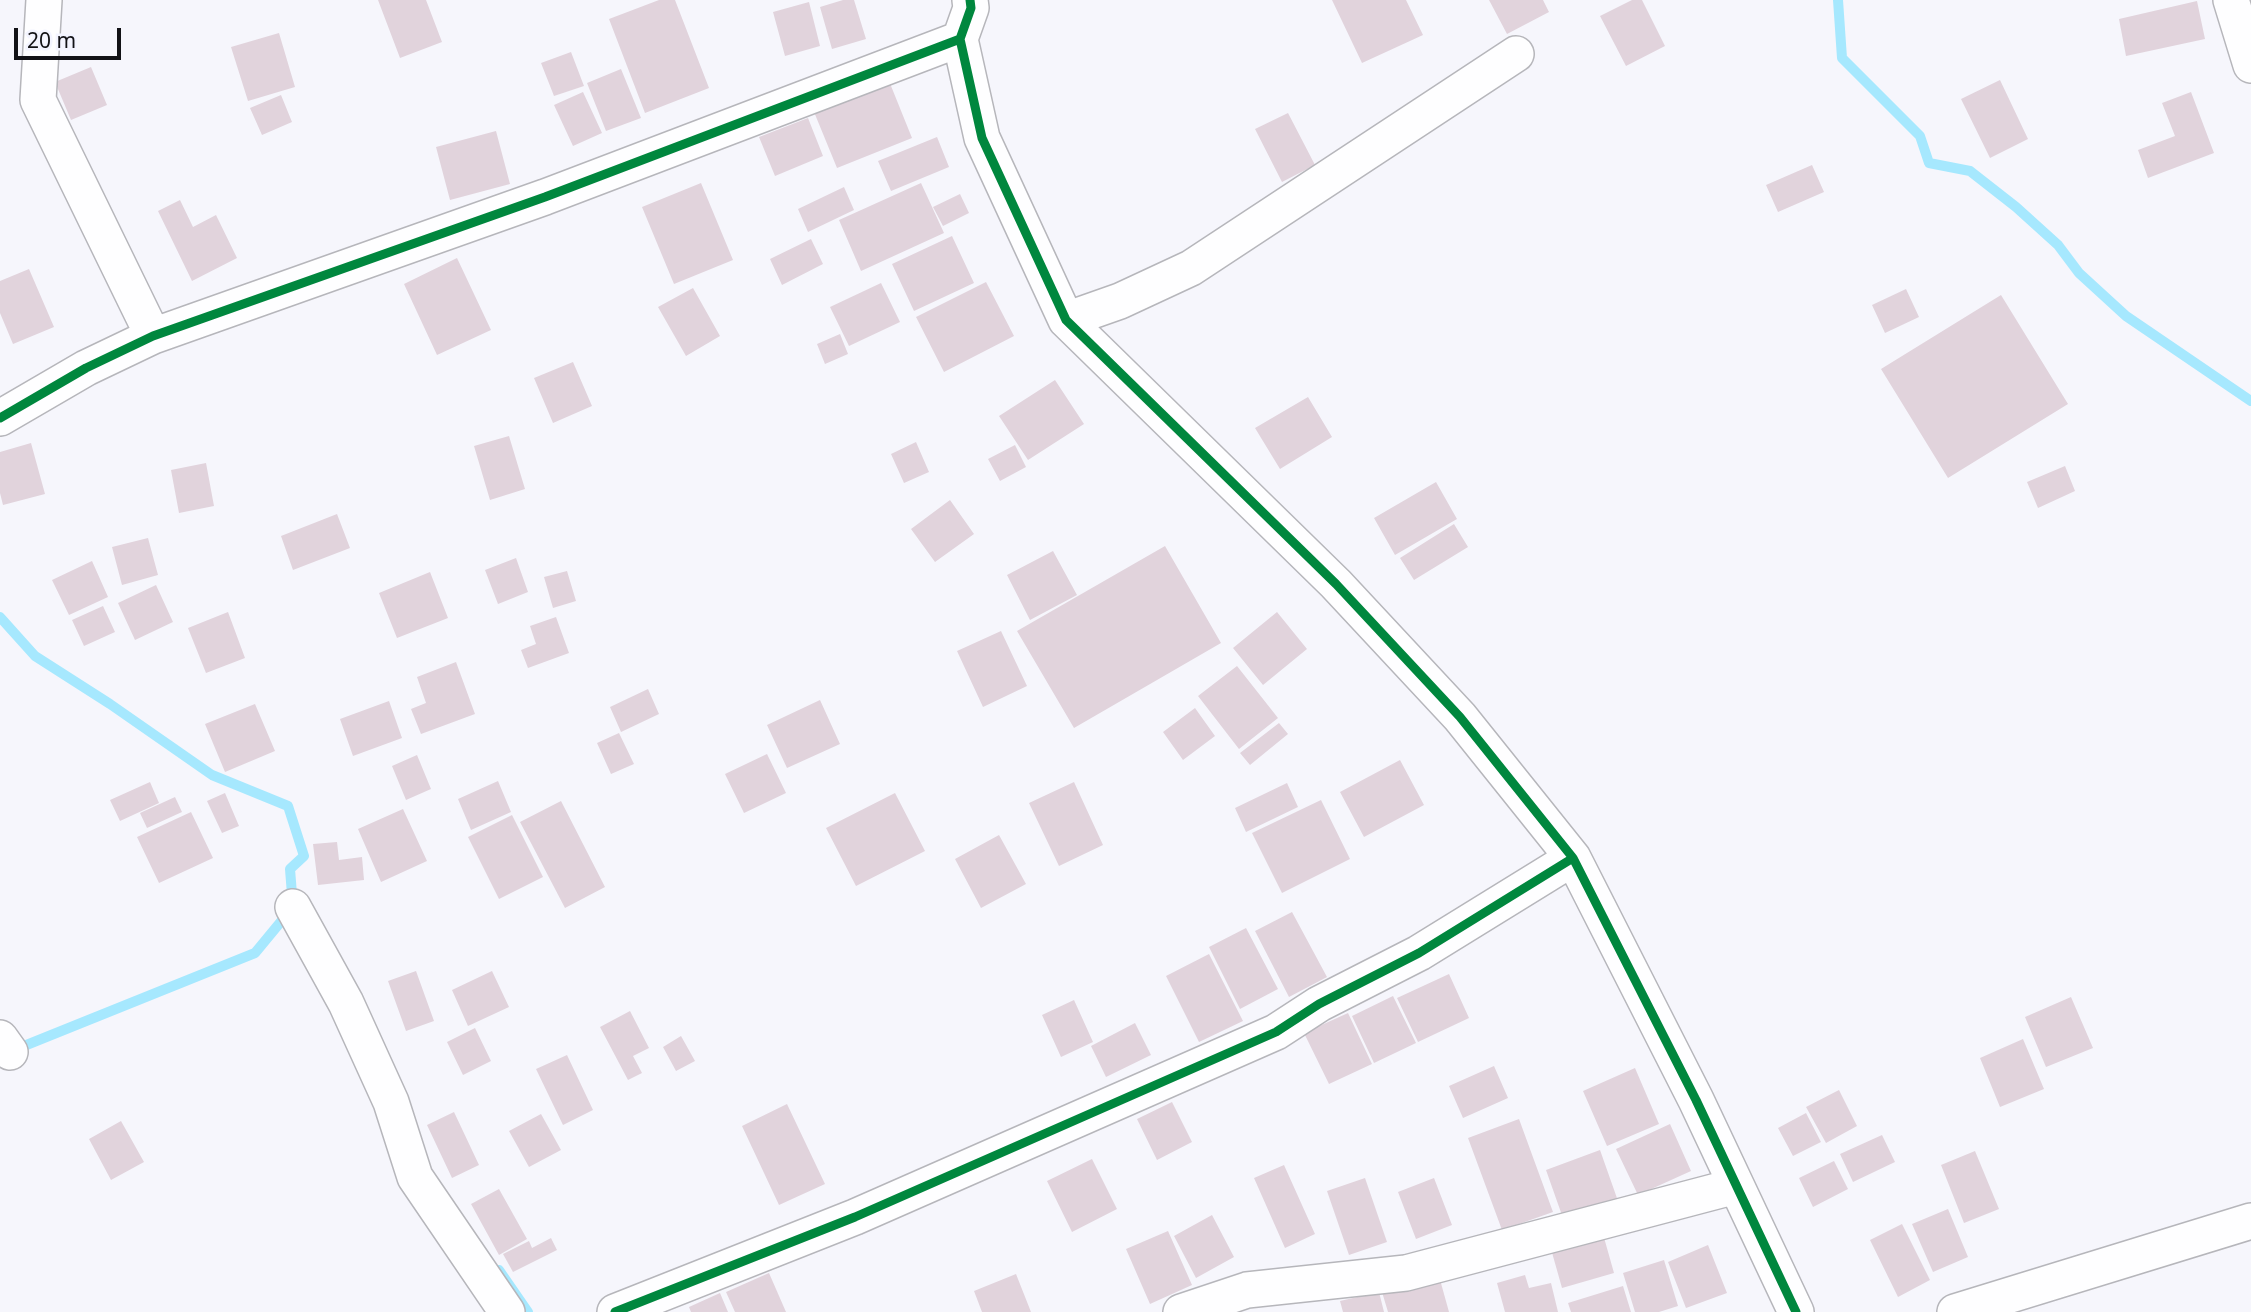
<!DOCTYPE html>
<style>
body{margin:0}
#map{position:relative;width:2251px;height:1312px;overflow:hidden;background:#f6f6fc;font-family:"Noto Sans",sans-serif}
canvas{display:block}
.scale{position:absolute;left:14px;top:28px;width:107px;height:32px;box-sizing:border-box;border:4px solid #121216;border-top:0;padding-left:9px;font-size:21px;line-height:24px;white-space:nowrap;color:#121216;-webkit-text-stroke:5px #f3f4ff;paint-order:stroke}
</style>
<div id="map">
<canvas width="2251" height="1312"></canvas>
<div class="scale">20 m</div>
</div>
<script>
const ctx = document.querySelector('canvas').getContext('2d');
ctx.lineJoin = 'round';
function stroke(path, color, width, dash) { ctx.strokeStyle = color; ctx.lineWidth = width; ctx.lineCap = dash ? 'butt' : 'round'; ctx.setLineDash(dash || []); ctx.stroke(path); }
function paint(path, color) { ctx.fillStyle = color; ctx.fill(path, 'evenodd'); }
stroke(new Path2D(`
 M1838 0 1842 58 1920 136 1929 163 1970 171 2016 207 2058 245 2079 273 2126 316 2251 401
 M0 617 35 656 110 704 212 775 288 806 304 856 290 869 293 907 255 953 14 1050
 M499 1270 528 1312`), '#a6e8fe', 10);
paint(new Path2D(`
 M378 0H426L442 42 400 58Z
 M659 0H675L709 88 645 113 609 19Z
 M843 0H854L866 39 832 49 820 7Z
 M1332 0H1406L1423 35 1362 63Z
 M1489 0H1543L1549 12 1507 34Z
 M1632 0H1642L1665 46 1626 66 1600 16Z
 M2197 1 2205 39 2126 56 2119 19Z
 M809 2 820 46 785 56 773 12Z
 M279 33 295 87 248 101 231 47Z
 M571 52 584 86 554 96 541 63Z
 M91 67 107 105 71 120 55 82Z
 M621 69 641 118 606 131 587 83Z
 M887 76 912 138 837 168 812 107Z
 M2000 80 2028 139 1990 158 1961 99Z
 M583 92 602 133 573 146 554 105Z
 M2191 92 2214 153 2148 178 2138 150 2175 136 2162 103Z
 M281 95 292 122 262 135 250 108Z
 M1288 113 1315 165 1282 182 1255 129Z
 M808 118 823 156 775 176 759 137Z
 M496 131 510 184 450 200 436 147Z
 M937 137 949 167 891 191 878 161Z
 M1812 165 1824 192 1778 212 1766 185Z
 M701 183 733 260 674 284 642 207Z
 M921 183 944 233 861 271 839 220Z
 M844 187 854 210 808 232 798 209Z
 M960 194 969 213 943 226 933 207Z
 M180 200 193 227 216 215 237 258 192 281 158 211Z
 M952 236 974 283 914 311 892 264Z
 M811 239 823 264 782 285 770 259Z
 M457 258 491 330 437 355 404 284Z
 M29 269 54 327 13 344 0 313V281Z
 M986 282 1014 336 944 372 916 317Z
 M881 283 900 322 849 346 830 307Z
 M693 288 720 336 686 356 658 307Z
 M1906 289 1919 317 1885 333 1872 305Z
 M2001 295 2068 404 1948 478 1881 369Z
 M840 334 848 354 825 364 817 344Z
 M573 362 592 406 553 423 534 378Z
 M1055 380 1084 424 1028 460 999 416Z
 M1308 397 1332 437 1280 469 1255 428Z
 M509 436 525 489 490 500 474 446Z
 M916 442 929 472 904 483 891 454Z
 M31 443 45 494 3 505 0 493V452Z
 M1015 445 1026 467 1000 481 988 459Z
 M206 463 214 506 179 513 171 470Z
 M2065 466 2075 491 2038 508 2027 482Z
 M1436 482 1457 519 1395 555 1374 518Z
 M950 500 974 534 935 562 911 529Z
 M337 514 350 548 293 570 281 536Z
 M1454 524 1468 547 1414 580 1400 558Z
 M148 538 158 575 122 585 112 547Z
 M1165 546 1221 643 1074 728 1017 631Z
 M1053 551 1077 595 1030 620 1007 575Z
 M516 558 528 592 498 604 485 570Z
 M92 561 108 597 69 615 52 580Z
 M567 571 576 601 553 608 544 577Z
 M430 572 448 618 397 638 379 593Z
 M156 585 173 622 135 640 118 603Z
 M103 606 115 632 84 646 72 620Z
 M228 612 245 658 206 673 188 628Z
 M1277 612 1307 649 1263 685 1233 648Z
 M556 617 569 653 528 668 521 650 536 644 530 626Z
 M1001 631 1027 686 983 707 957 651Z
 M456 662 475 714 421 734 411 709 426 703 417 677Z
 M1237 666 1278 718 1239 749 1198 696Z
 M648 689 659 714 621 732 610 707Z
 M820 700 840 744 787 768 767 725Z
 M389 701 402 738 353 756 340 719Z
 M255 704 275 751 225 772 205 724Z
 M1195 708 1215 736 1183 760 1163 732Z
 M1279 723 1288 734 1250 765 1240 753Z
 M619 733 634 764 611 774 597 743Z
 M767 754 786 793 744 813 725 774Z
 M417 755 431 789 406 800 392 766Z
 M1400 760 1424 805 1364 837 1340 792Z
 M498 781 511 812 471 830 458 799Z
 M150 782 159 803 120 821 110 800Z
 M1074 782 1103 845 1059 866 1029 803Z
 M1287 783 1298 807 1246 832 1235 808Z
 M225 793 239 826 222 833 207 801Z
 M895 793 925 851 856 886 826 828Z
 M175 797 182 812 147 828 140 813Z
 M1321 800 1350 859 1282 893 1252 833Z
 M561 801 605 887 565 908 520 822Z
 M403 809 427 861 381 882 358 829Z
 M191 812 213 858 159 883 137 837Z
 M512 815 543 877 499 899 468 837Z
 M999 835 1026 884 981 908 955 859Z
 M337 842 339 860 362 857 364 880 318 885 313 844Z
 M1292 912 1327 977 1289 997 1255 931Z
 M1246 928 1278 989 1240 1009 1209 947Z
 M1209 954 1243 1021 1199 1042 1166 976Z
 M416 971 434 1021 406 1031 388 981Z
 M492 971 509 1007 468 1026 452 990Z
 M1449 974 1469 1018 1418 1042 1397 998Z
 M1393 996 1416 1043 1374 1063 1352 1016Z
 M2071 997 2093 1048 2046 1067 2025 1017Z
 M1074 1000 1093 1042 1061 1057 1042 1015Z
 M630 1011 649 1048 633 1056 642 1073 628 1080 600 1027Z
 M1348 1013 1372 1064 1329 1084 1304 1033Z
 M1135 1023 1151 1055 1106 1077 1091 1046Z
 M475 1028 491 1061 463 1075 447 1042Z
 M681 1036 695 1061 676 1071 663 1047Z
 M2023 1039 2044 1089 2000 1107 1980 1058Z
 M567 1055 593 1110 563 1125 536 1069Z
 M1494 1066 1508 1098 1463 1118 1449 1086Z
 M1635 1068 1659 1124 1607 1146 1583 1091Z
 M1839 1090 1857 1126 1826 1143 1806 1107Z
 M1172 1102 1192 1142 1157 1160 1137 1119Z
 M787 1104 825 1184 779 1205 742 1126Z
 M454 1112 479 1165 452 1178 427 1125Z
 M1806 1113 1821 1142 1793 1156 1778 1128Z
 M541 1114 561 1150 529 1167 509 1131Z
 M1519 1119 1553 1212 1502 1230 1468 1138Z
 M121 1121 144 1162 111 1180 89 1139Z
 M1670 1124 1691 1171 1638 1195 1616 1149Z
 M1882 1135 1895 1162 1853 1182 1840 1154Z
 M1600 1150 1618 1201 1564 1221 1546 1170Z
 M1975 1151 1999 1209 1964 1223 1941 1165Z
 M1092 1159 1117 1209 1072 1232 1047 1181Z
 M1834 1161 1848 1189 1813 1207 1799 1178Z
 M1284 1165 1315 1234 1285 1248 1254 1178Z
 M1365 1178 1387 1242 1349 1255 1327 1191Z
 M1434 1178 1452 1225 1416 1239 1398 1192Z
 M499 1189 527 1239 499 1255 471 1204Z
 M1948 1209 1968 1257 1933 1272 1912 1224Z
 M1212 1215 1234 1257 1196 1278 1174 1236Z
 M1902 1224 1930 1280 1898 1297 1870 1240Z
 M1168 1231 1192 1285 1150 1304 1126 1249Z
 M1603 1234 1614 1273 1562 1288 1551 1249Z
 M551 1238 557 1250 513 1272 503 1254 529 1241 532 1248Z
 M1708 1245 1727 1293 1686 1308 1668 1262Z
 M1664 1260 1678 1306 1659 1312H1635L1623 1273Z
 M769 1273 786 1312H735L726 1292Z
 M1016 1274 1031 1312H982L974 1291Z
 M1525 1275 1529 1288 1551 1283 1558 1312H1505L1497 1283Z
 M1439 1276 1449 1312H1388L1382 1292Z
 M1623 1286 1631 1312H1571L1568 1303Z
 M1379 1292 1384 1312H1343L1340 1301Z
 M720 1293 728 1312H691L689 1307Z`), '#e1d3dc');
const minor = new Path2D(`
 M44 0 38 100 153 336
 M970 0 971 8 960 39 982 138 1066 320 1336 584 1460 717 1573 858 1696 1100 1796 1312
 M2231 0 2251 65
 M1066 320 1120 301 1191 268 1516 54
 M0 418 86 368 153 336 545 197 960 39
 M293 907 346 1003 391 1102 415 1177 507 1312
 M0 1038 10 1052
 M615 1312 855 1217 1276 1032 1319 1004 1419 953 1573 858
 M1181 1312 1247 1290 1406 1273 1736 1186
 M1955 1312 2251 1221`);
stroke(minor, '#b6b6bb', 38);
stroke(minor, '#fefeff', 35);
stroke(new Path2D(`
 M970 0 971 8 960 39 982 138 1066 320 1336 584 1460 717 1573 858 1696 1100 1796 1312
 M0 418 86 368 153 336 545 197 960 39
 M615 1312 855 1217 1276 1032 1319 1004 1419 953 1573 858`), '#00873e', 9);
</script>
